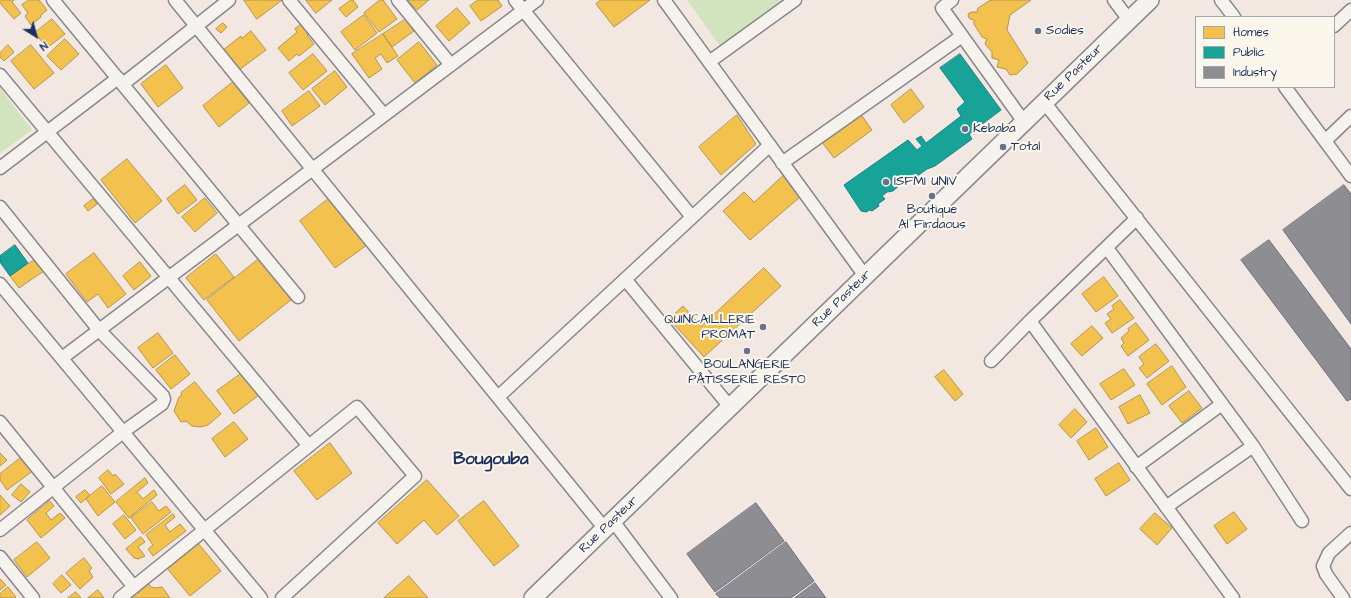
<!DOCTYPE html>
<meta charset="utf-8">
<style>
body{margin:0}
#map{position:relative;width:1351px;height:598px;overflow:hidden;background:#f3e8e1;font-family:"Architects Daughter",sans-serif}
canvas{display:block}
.legend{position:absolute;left:1195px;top:16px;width:140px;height:72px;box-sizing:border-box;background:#fbf7ec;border:1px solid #a1a7b3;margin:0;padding:5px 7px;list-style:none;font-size:12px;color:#1b2f5e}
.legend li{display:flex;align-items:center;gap:8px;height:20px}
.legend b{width:20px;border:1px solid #a1a7b3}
.north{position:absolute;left:16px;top:16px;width:40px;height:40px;-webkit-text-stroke:3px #fbf7ec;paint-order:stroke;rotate:143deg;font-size:11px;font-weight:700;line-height:16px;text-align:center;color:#1b2f5e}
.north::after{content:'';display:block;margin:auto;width:14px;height:18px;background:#1b2f5e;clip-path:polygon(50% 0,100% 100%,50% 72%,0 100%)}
</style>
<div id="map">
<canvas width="1351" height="598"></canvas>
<ul class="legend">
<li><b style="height:11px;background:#f2c14e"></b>Homes</li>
<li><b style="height:11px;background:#17a398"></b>Public</li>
<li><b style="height:11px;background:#8d8d92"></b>Industry</li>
</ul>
<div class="north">N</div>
</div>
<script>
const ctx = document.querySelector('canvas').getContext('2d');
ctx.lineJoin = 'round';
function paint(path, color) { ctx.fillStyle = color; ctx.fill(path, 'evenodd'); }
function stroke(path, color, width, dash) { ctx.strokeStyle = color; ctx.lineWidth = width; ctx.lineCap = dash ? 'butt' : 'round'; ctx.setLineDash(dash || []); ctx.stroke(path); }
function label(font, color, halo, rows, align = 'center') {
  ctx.font = font + ' "Architects Daughter",sans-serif'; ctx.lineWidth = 4; ctx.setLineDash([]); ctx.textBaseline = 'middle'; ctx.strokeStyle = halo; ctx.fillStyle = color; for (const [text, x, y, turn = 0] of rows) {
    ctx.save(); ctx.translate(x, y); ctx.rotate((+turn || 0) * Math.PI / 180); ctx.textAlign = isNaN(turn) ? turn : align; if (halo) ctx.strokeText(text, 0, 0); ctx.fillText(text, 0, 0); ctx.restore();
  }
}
paint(new Path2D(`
 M687 0H783L720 46Z
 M0 88 32 130 0 153Z`), '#d1e4bd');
const homes = new Path2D(`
 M0 0H14L12 2 21 13 14 19 0 3Z
 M29 0H39L47 10 40 16 41 17 31 25 25 16 28 13 22 5Z
 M244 0H282L257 19Z
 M306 0H332L316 13Z
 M351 0H353L358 7 346 17 339 9Z
 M380 0H383L397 19 379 32 364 13Z
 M408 0H429L417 10Z
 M478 0H498L502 6 481 21 470 6Z
 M601 0H650L614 27 596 4Z
 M994 0H1031L1010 15 1007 30 1028 63 1017 74 1010 75 1006 69 997 67 999 60 992 58V52L985 44 987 39 982 37 974 24V20L970 19 968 16 969 13 972 12H977L978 8 989 1Z
 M457 8 470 23 449 41 436 26Z
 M364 15 377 33 355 50 341 32Z
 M52 19 65 34 47 48 35 33Z
 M406 19 414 31 392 47 383 34Z
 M305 21 313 30 307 35 314 44 299 56 297 54 289 61 278 48 297 32 295 29Z
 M223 23 227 27 221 33 216 29Z
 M251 31 266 50 239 70 223 50 241 36 242 38Z
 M383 34 398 56 387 63 381 54 375 58 382 69 369 78 352 54Z
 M65 39 79 54 61 70 47 56Z
 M419 42 437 65 415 83 397 60Z
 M8 45 14 52 4 61 0 57V53Z
 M31 45 54 73 34 89 11 61Z
 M313 54 327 71 303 90 289 73Z
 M166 65 183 88 158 107 141 84Z
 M335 71 347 87 325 105 312 89Z
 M233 82 249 103 219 127 203 106Z
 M911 89 924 107 904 123 891 105Z
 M309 91 320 106 292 126 282 111Z
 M860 113 872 130 834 158 821 141Z
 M737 115 756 144 721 175 699 147Z
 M127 159 162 201 135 223 101 180Z
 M783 176 800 197 750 240 723 211 744 192 754 202Z
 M185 185 197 200 178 214 167 199Z
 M331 197 367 245 335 268 300 221Z
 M205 198 217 213 195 232 182 217Z
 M93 199 97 204 88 211 84 206Z
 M94 253 126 294 108 308 98 294 87 302 66 274Z
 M216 254 234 277 204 300 186 278Z
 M39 257 47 269 19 288 10 276Z
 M260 258 292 299 239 341 207 300Z
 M140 262 151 276 134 290 123 276Z
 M764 268 781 286 704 357 669 319 683 306 701 326Z
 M1104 277 1118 296 1096 312 1082 294Z
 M1120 300 1134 318 1112 333 1105 323 1111 319 1107 314 1114 309 1112 306Z
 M1136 323 1149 340 1128 356 1121 346 1124 343 1121 338 1129 331 1128 329Z
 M1092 326 1103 338 1082 356 1071 344Z
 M158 333 173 353 153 368 138 348Z
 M1156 344 1169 361 1147 378 1139 368 1144 364 1139 357Z
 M175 355 190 374 171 389 156 370Z
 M1172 366 1186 387 1162 405 1147 384Z
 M1124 369 1135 385 1111 400 1100 384Z
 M944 370 963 394 955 401 935 377Z
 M242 373 259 395 234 414 217 391Z
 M195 382 221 414 208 425 200 427 192 426 186 421 181 422 174 411 179 397 182 395 181 393Z
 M1189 391 1202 408 1182 423 1169 406Z
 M1140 395 1150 413 1128 424 1119 407Z
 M1075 409 1087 422 1071 438 1059 425Z
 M234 422 248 439 225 457 212 439Z
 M1096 428 1108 447 1089 460 1077 441Z
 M330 443 352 473 317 500 294 471Z
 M0 453 7 460 0 466Z
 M23 456 34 470 7 490 0 480V474Z
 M1119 463 1130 480 1106 496 1095 479Z
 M108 470 113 476 115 474 124 484 111 494 99 478Z
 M145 478 148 483 137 492 143 499 154 490 157 495 129 518 116 502Z
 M427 480 459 516 437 535 424 520 397 544 378 523Z
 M21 484 30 492 21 502 12 495Z
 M102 486 115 502 98 516 86 499Z
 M85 490 90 495 81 503 76 497Z
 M0 495 10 506 0 515Z
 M50 501 54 506 46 513 51 520 60 513 65 518 41 538 27 520Z
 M484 501 519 546 494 566 458 521Z
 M152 502 159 511 166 506 171 512 143 534 131 518Z
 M1234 512 1247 529 1227 544 1214 526Z
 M1155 513 1172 528 1157 545 1140 529Z
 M173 514 175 517 165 525 170 532 180 524 186 531 153 556 148 549 153 545 146 535Z
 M124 515 136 530 125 539 113 524Z
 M141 537 145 542 138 547 145 556 138 559 134 558 126 549Z
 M37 542 50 558 27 577 14 560Z
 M197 542 221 571 190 596 166 567Z
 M84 558 92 568 89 571 93 577 80 589 66 573Z
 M62 575 71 585 61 593 53 584Z
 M409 576 428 598H384Z
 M0 579 6 585 0 590Z
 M148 583 151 587 155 588 162 587 170 598H129Z
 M8 587 16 597 15 598H0V594Z
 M98 590 104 598H88Z
 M76 592 81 598H68Z`);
paint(homes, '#f2c14e');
stroke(homes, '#b29553', 1);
const public = new Path2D(`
 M960 54 1001 110 969 134 972 139 935 166 927 169 909 182 906 178 901 182V184L893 191 887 192 882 196 885 199 878 204 879 206 872 211 870 210 866 212 861 211 844 185 908 140 917 150 922 146 916 139 921 136 926 143 961 116 957 109 965 102 940 68Z
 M15 245 28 263 10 276 0 262V256Z`);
paint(public, '#17a398');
stroke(public, '#188087', 1);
const industry = new Path2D(`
 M1344 185 1351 194V324L1283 230Z
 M1269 240 1351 349V399L1347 401 1241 260Z
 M756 503 784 541 715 592 687 554Z
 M786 542 814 581 791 598H720L716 594Z
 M815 583 826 598H795Z`);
paint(industry, '#8d8d92');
stroke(industry, '#6b7182', 1);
const minor = new Path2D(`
 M53 0 298 297
 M175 0 605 529
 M289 0 384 115
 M398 0 451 65
 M515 0 692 217
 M664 0 865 276
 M952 0 942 8 1024 122
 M1114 0 1129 20
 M1221 0 1234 17
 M1334 26 1351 10
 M709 62 795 0
 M0 75 309 446
 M123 84 229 0
 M1285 87 1351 176
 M1044 102 1351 489
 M1325 141 1351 116
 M782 163 962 36
 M0 168 118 78
 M0 207 99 330 163 396 164 399 162 404 123 432 0 530
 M1107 248 1253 446 1302 521
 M625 279 730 407
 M0 284 261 598
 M1030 321 1233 598
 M62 358 537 0
 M991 361 1030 321 1137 218
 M498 397 770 145
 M0 422 134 587
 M1136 467 1222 404
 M1166 507 1253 446
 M613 521 671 598
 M0 557 33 598
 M120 598 357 407 415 476 282 598
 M1343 598 1326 574 1323 566 1329 553 1351 533`);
const secondary = new Path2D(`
 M533 598 1150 0`);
stroke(minor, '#88878d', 15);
stroke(secondary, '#88878d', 20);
stroke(minor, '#f6f3ef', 12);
stroke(secondary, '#f6f3ef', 17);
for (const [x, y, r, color] of [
 [1038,31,4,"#67708c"],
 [965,129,4,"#67708c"],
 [1003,147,4,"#67708c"],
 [886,182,4,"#67708c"],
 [932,196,4,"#67708c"],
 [763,327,4,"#67708c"],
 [747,351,4,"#67708c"]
]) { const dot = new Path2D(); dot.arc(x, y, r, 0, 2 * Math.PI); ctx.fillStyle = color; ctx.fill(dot); stroke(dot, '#fbf7ec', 1.5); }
label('13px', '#1b2f5e', '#fbf7ec', [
 ["Sodies",1046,31],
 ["Kebaba",973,129],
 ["Total",1011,147],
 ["ISFMI UNIV",894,182],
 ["Boutique",932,210,"center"],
 ["Al Firdaous",932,225,"center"],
 ["QUINCAILLERIE",755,320,"right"],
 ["PROMAT",755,335,"right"],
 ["BOULANGERIE",747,365,"center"],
 ["PÂTISSERIE RESTO",747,380,"center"]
], 'left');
label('13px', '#1b2f5e', '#fbf7ec', [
 ["Rue Pasteur",1074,73,-44],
 ["Rue Pasteur",842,299,-44],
 ["Rue Pasteur",609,525,-44]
]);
label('bold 17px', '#1b2f5e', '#fbf7ec', [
 ["Bougouba",491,460]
]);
</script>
